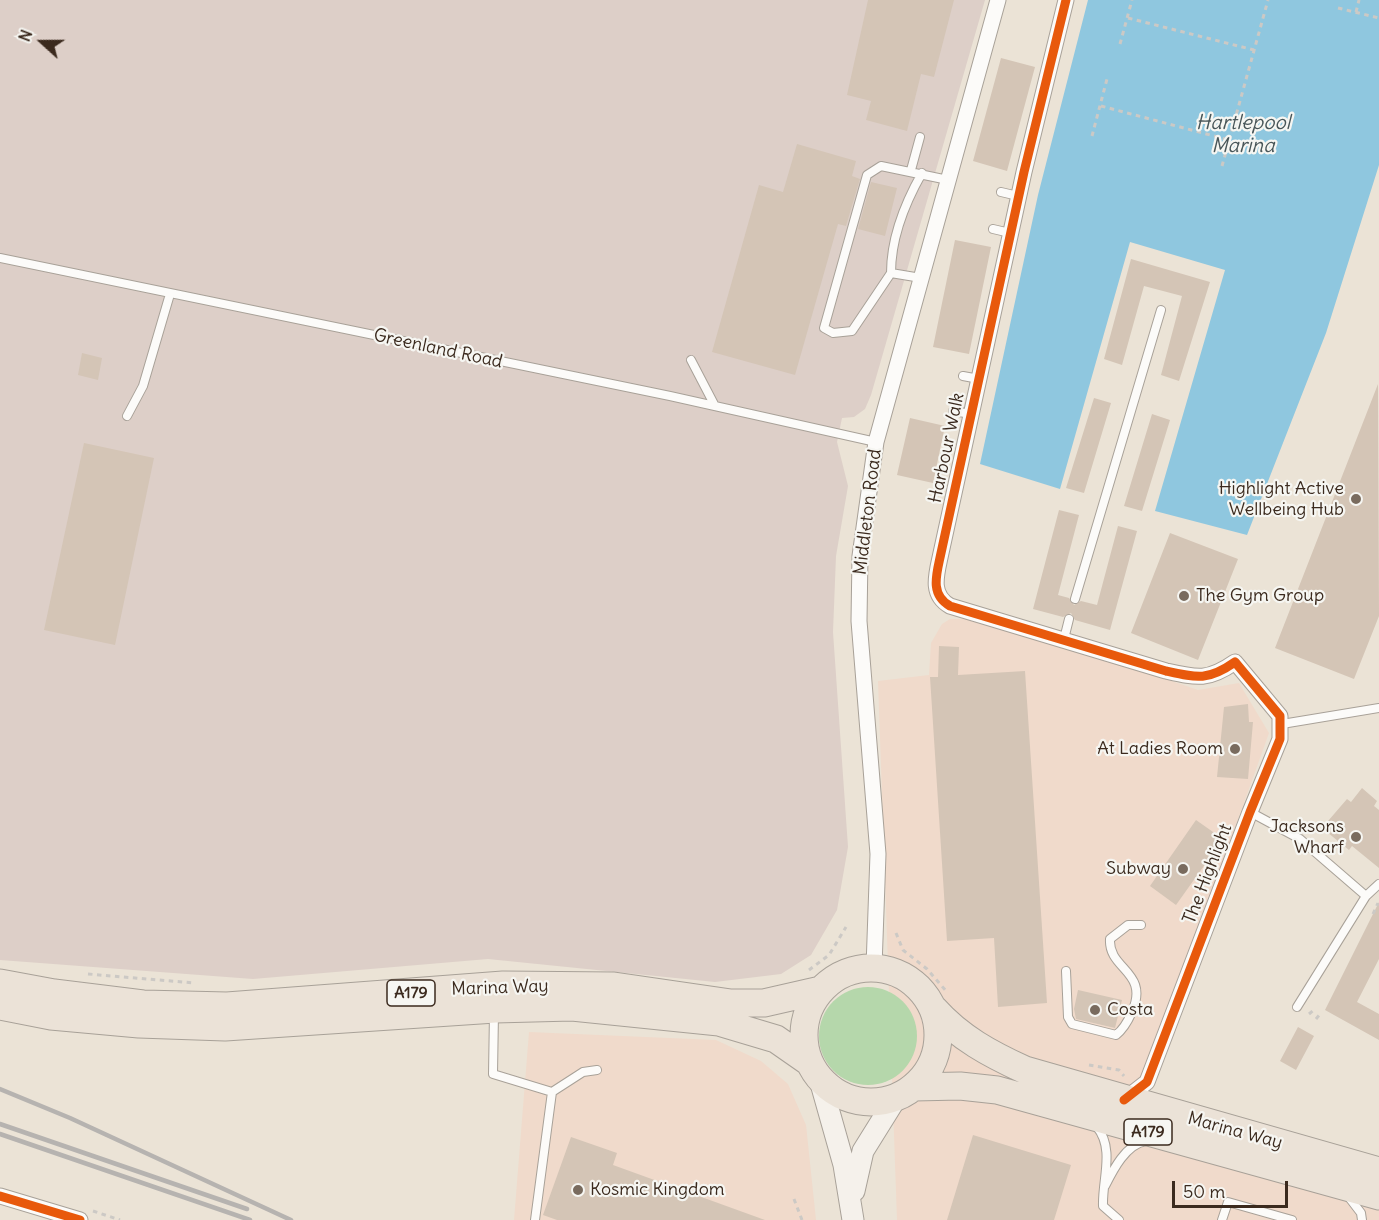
<!DOCTYPE html>
<style>
body{margin:0}
#map{position:relative;width:1379px;height:1220px;overflow:hidden;background:#ebe3d6;font-family:Delius,sans-serif}
canvas{display:block}
.north{position:absolute;left:12px;top:12px;width:60px;height:60px;-webkit-text-stroke:4px #f6f6f2;paint-order:stroke;rotate:291deg;font-size:16px;font-weight:700;line-height:24px;text-align:center;color:#3b2a1e}
.north::after{content:'';display:block;margin:auto;width:21px;height:27px;background:#3b2a1e;clip-path:polygon(50% 0,100% 100%,50% 72%,0 100%)}
.scale{position:absolute;left:1172px;top:1181px;width:116px;height:27px;box-sizing:border-box;border:3px solid #3b2a1e;border-top:0;padding-left:8px;font-size:18px;line-height:21px;white-space:nowrap;color:#3b2a1e;-webkit-text-stroke:4px #f6f6f2;paint-order:stroke}
</style>
<div id="map">
<canvas width="1379" height="1220"></canvas>
<div class="north">N</div>
<div class="scale">50 m</div>
</div>
<script>
const ctx = document.querySelector('canvas').getContext('2d');
ctx.lineJoin = 'round';
function paint(path, color) { ctx.fillStyle = color; ctx.fill(path, 'evenodd'); }
function stroke(path, color, width, dash) { ctx.strokeStyle = color; ctx.lineWidth = width; ctx.lineCap = dash ? 'butt' : 'round'; ctx.setLineDash(dash || []); ctx.stroke(path); }
function label(font, color, halo, rows, align = 'center') {
  ctx.font = font + ' Delius,sans-serif'; ctx.lineWidth = 4.5; ctx.setLineDash([]); ctx.textBaseline = 'middle'; ctx.strokeStyle = halo; ctx.fillStyle = color; for (const [text, x, y, turn = 0] of rows) {
    ctx.save(); ctx.translate(x, y); ctx.rotate((+turn || 0) * Math.PI / 180); ctx.textAlign = isNaN(turn) ? turn : align; if (halo) ctx.strokeText(text, 0, 0); ctx.fillText(text, 0, 0); ctx.restore();
  }
}
paint(new Path2D(`
 M950 619H967L1099 656 1198 690 1239 683 1269 733 1132 1115 1379 1182V1220H897L878 681 929 675 931 643 942 624Z
 M529 1032 716 1040 761 1061 788 1084 806 1125 816 1220H514Z`), '#f0dacb');
paint(new Path2D(`
 M0 0H985L871 395 865 409 854 417 842 418 837 442 848 486 836 556 833 632 848 847 837 910 811 955 781 974 715 982 488 959 253 979 0 960Z`), '#ddcfc8');
paint(new Path2D(`
 M819 1036a49 49 0 1 1 98 0a49 49 0 1 1-98 0Z`), '#b5d7ab');
paint(new Path2D(`
 M1088 0H1379V165L1326 333 1247 535 1155 511 1225 270 1130 242 1060 489 980 464 1038 195Z`), '#8fc7df');
paint(new Path2D(`
 M868 0H954L934 77 921 74 907 131 866 120 871 101 847 95Z
 M1001 58 1035 67 1007 171 973 161Z
 M797 144 856 161 852 176 860 179 846 226 838 224 795 375 712 352 759 185 783 192Z
 M871 182 897 188 885 236 858 229Z
 M955 240 991 247 969 354 933 347Z
 M1131 259 1210 282 1179 381 1161 375 1182 296 1144 286 1122 365 1104 359Z
 M82 353 102 358 98 380 78 375Z
 M1378 384 1379 616 1354 679 1275 648Z
 M1094 398 1111 403 1084 493 1066 488Z
 M1152 414 1170 420 1142 511 1124 506Z
 M910 418 945 426 933 483 897 475Z
 M84 443 154 458 115 645 44 630Z
 M1059 510 1079 515 1058 595 1069 598 1074 605 1081 601 1097 605 1118 526 1137 531 1110 630 1075 620 1071 613 1063 617 1033 609Z
 M1170 533 1238 559 1198 660 1131 633Z
 M939 646 959 647 958 675 1025 671 1047 1003 998 1007 994 938 947 941 930 677H938Z
 M1248 704 1249 722H1253L1248 779 1217 777 1224 707Z
 M1362 788 1377 801 1374 806 1379 810V868L1352 846 1349 850 1322 828 1347 799 1351 802Z
 M1196 820 1223 839 1176 905 1150 886Z
 M1379 902V959L1357 1002 1379 1014V1040L1325 1010Z
 M1078 990 1122 1000 1115 1028 1076 1019 1074 1009Z
 M1298 1027 1314 1036 1296 1070 1280 1061Z
 M973 1135 1071 1165 1054 1220H947Z
 M571 1137 617 1153 613 1165 765 1220H557L543 1215Z`), '#d4c5b6');
const lane = new Path2D(`
 M911 170 920 137
 M1001 192 1018 196
 M993 229 1010 233
 M0 258 670 396 876 442
 M891 273C891 238 905 203 922 173
 M921 278 891 273 852 331 833 333 824 328 867 175 881 166 948 180
 M691 360 715 406
 M963 376 979 379
 M953 411 971 414
 M127 416 143 386 170 294
 M1075 599 1161 310
 M1064 639 1069 619
 M1282 724 1379 708
 M1250 812 1300 839 1366 896 1297 1007
 M1366 896 1379 884
 M1066 971 1068 1017 1072 1024 1116 1035C1124 1029 1128 1021 1132 1012 1150 971 1108 970 1110 939L1128 925H1141
 M494 1013 493 1074 552 1092 583 1072 597 1070
 M1097 1127C1115 1149 1102 1180 1103 1206L1119 1220
 M1105 1186C1113 1170 1126 1144 1146 1141
 M1348 1196 1361 1213 1362 1220
 M535 1220 552 1092
 M1222 1220 1228 1202 1292 1220`);
const street = new Path2D(`
 M1066 0 1024 172 941 553C937 573 929 594 950 606L1166 671C1197 678 1208 681 1235 662L1280 716V739L1250 812 1147 1082 1124 1100
 M874 967 878 854 859 621 860 556 876 442 998 0
 M0 1196 80 1220`);
const secondary = new Path2D(`
 M820 1080 844 1165 853 1220
 M854 1191 863 1151 896 1098`);
const highway = new Path2D(`
 M804 1035a67 67 0 1 1 134 0a67 67 0 1 1-134 0Z
 M0 983 54 993 143 1004 227 1006 503 985 614 986 731 1003H764L821 990
 M0 1006 51 1016 139 1024 225 1027 495 1009 572 1007 719 1022 776 1039 809 1062
 M934 1009C960 1038 990 1054 1025 1070L1379 1171
 M914 1087 960 1086 997 1090 1379 1196`);
stroke(lane, '#a8a198', 10);
stroke(street, '#a8a198', 17);
stroke(secondary, '#a8a198', 23);
stroke(highway, '#a8a198', 29);
stroke(new Path2D(`
 M1338 8 1379 18
 M1356 12 1359 0
 M1128 18 1254 50
 M1120 44 1132 0
 M1101 106 1229 140
 M1092 136 1107 79
 M1222 166 1268 0
 M1373 914 1378 903
 M896 933 903 950 927 969 947 992
 M809 970 829 955 846 927
 M88 974 195 983
 M1309 1014 1315 1009
 M1316 1019 1321 1013
 M1089 1065 1119 1070 1124 1076
 M794 1199 802 1220
 M93 1211 120 1220`), '#ccc9c5', 3, [4.5, 4.5]);
stroke(lane, '#fcfbf9', 8);
stroke(street, '#fcfbf9', 15);
stroke(secondary, '#f5f1eb', 21);
stroke(highway, '#ebe2d7', 27);
stroke(new Path2D(`
 M0 1089 70 1118 291 1220
 M0 1124 247 1209
 M0 1134 250 1220`), '#b6b3b0', 4.5);
stroke(new Path2D(`
 M1066 0 1024 172 941 553C937 573 929 594 950 606L1166 671C1197 678 1208 681 1235 662L1280 716V739L1250 812 1147 1082 1124 1100
 M0 1196 80 1220`), '#e8590c', 9);
for (const [x, y, r, color] of [
 [1356,499,6,"#796b5e"],
 [1184,596,6,"#796b5e"],
 [1235,749,6,"#796b5e"],
 [1356,837,6,"#796b5e"],
 [1183,869,6,"#796b5e"],
 [1095,1010,6,"#796b5e"],
 [578,1190,6,"#796b5e"]
]) { const dot = new Path2D(); dot.arc(x, y, r, 0, 2 * Math.PI); ctx.fillStyle = color; ctx.fill(dot); stroke(dot, '#f6f6f2', 2); }
for (const [x, y, w] of [
 [411,993,48],
 [1148,1132,48]
]) { const box = new Path2D(); box.roundRect(x - w / 2, y - 13, w, 26, 4.5); ctx.fillStyle = '#f6f6f2'; ctx.fill(box); stroke(box, '#3b2a1e', 1.5); }
label('bold 16px', '#3b2a1e', null, [
 ["A179",411,993],
 ["A179",1148,1132]
]);
label('18px', '#3b2a1e', '#f6f6f2', [
 ["Greenland Road",438,349,12],
 ["Harbour Walk",947,448,-78],
 ["Middleton Road",868,512,-83],
 ["The Highlight",1208,874,-69],
 ["Marina Way",500,988,-2],
 ["Marina Way",1235,1131,15]
]);
label('18px', '#3b2a1e', '#f6f6f2', [
 ["Highlight Active",1344,489],
 ["Wellbeing Hub",1344,510],
 ["The Gym Group",1196,596,"left"],
 ["At Ladies Room",1223,749],
 ["Jacksons",1344,827],
 ["Wharf",1344,848],
 ["Subway",1171,869],
 ["Costa",1107,1010,"left"],
 ["Kosmic Kingdom",590,1190,"left"]
], 'right');
label('italic 20px', '#485659', '#f6f6f2', [
 ["Hartlepool",1243,123],
 ["Marina",1243,146]
]);
</script>
